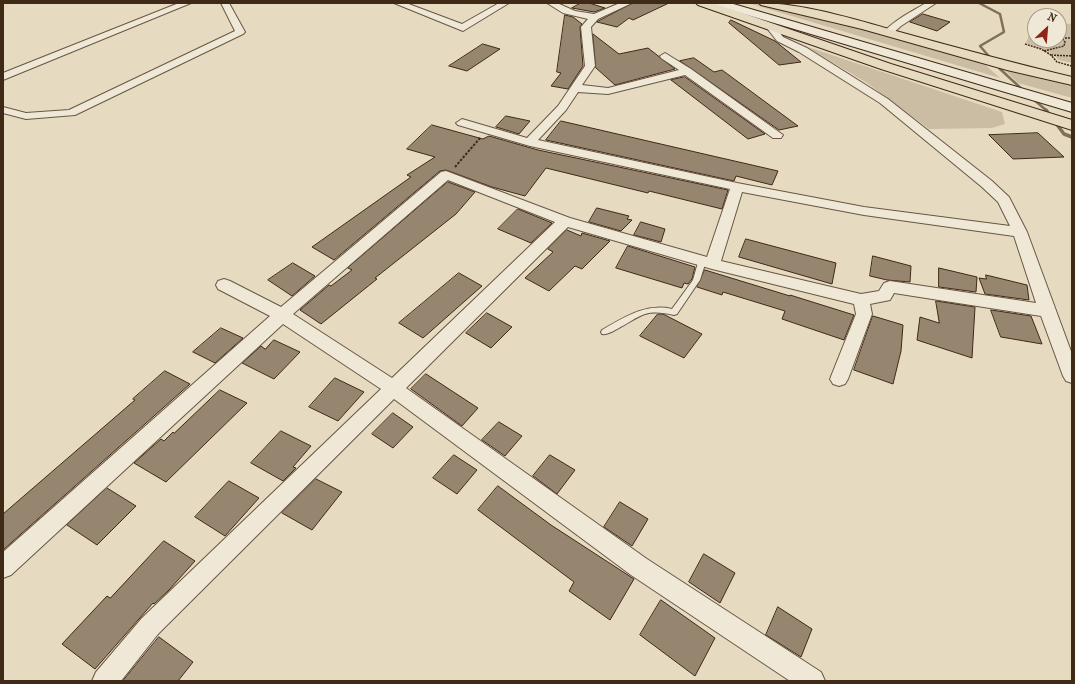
<!DOCTYPE html>
<style>
body{margin:0}
#map{position:relative;width:1075px;height:684px;overflow:hidden;background:#e6dbc1;font-family:"IM FELL French Canon",serif}
canvas{display:block}
.frame{position:absolute;inset:0;border:4px solid #3f2917;pointer-events:none}
.north{position:absolute;left:1027px;top:8px;width:40px;height:40px;box-sizing:border-box;background:#efe8d7;border:1px solid #a99c8a;border-radius:50%;rotate:26deg;font-size:11px;font-weight:700;line-height:16px;text-align:center;color:#3f2917}
.north::after{content:'';display:block;margin:auto;width:14px;height:18px;background:#8f2418;clip-path:polygon(50% 0,100% 100%,50% 72%,0 100%)}
</style>
<div id="map">
<canvas width="1075" height="684"></canvas>
<div class="frame"></div>
<div class="north">N</div>
</div>
<script>
const ctx = document.querySelector('canvas').getContext('2d');
ctx.lineJoin = 'round';
function paint(path, color) { ctx.fillStyle = color; ctx.fill(path, 'evenodd'); }
function stroke(path, color, width, dash) { ctx.strokeStyle = color; ctx.lineWidth = width; ctx.lineCap = dash ? 'butt' : 'round'; ctx.setLineDash(dash || []); ctx.stroke(path); }
paint(new Path2D(`
 M748 3H756L863 28 982 62 1000 78Z
 M1034 22 1035 40H1059V23L1072 24V63L1059 60 1051 53 1026 43Z
 M805 46 1002 112 1005 124 992 128 929 129 867 83Z
 M1003 68 1072 84V98L1018 83Z`), '#cabda4');
stroke(new Path2D(`
 M979 3 1000 14 1004 32 980 46 1000 69 1025 92
 M1032 98 1047 111`), '#816f5a', 2.5);
stroke(new Path2D(`
 M1046 110 1064 134 1072 137`), '#816f5a', 3.5);
const building = new Path2D(`
 M581 3H589L605 8 594 12 572 8Z
 M633 3H669L633 20 629 18 617 27 597 22Z
 M923 14 950 22 937 31 910 22Z
 M565 15 573 17 582 24 580 27 583 66 568 89 551 86 561 73 557 72Z
 M731 20 775 41 801 62 779 65 729 23Z
 M593 34 619 54 648 48 675 69 615 85 596 68Z
 M483 44 500 49 467 71 449 66Z
 M694 58 714 72 722 70 798 126 779 130 680 61Z
 M685 77 765 134 748 139 671 80Z
 M506 116 530 121 519 134 496 127Z
 M561 121 704 154 778 171 772 185 736 176 734 181 546 140Z
 M432 125 483 139 489 136 538 150 728 190 722 209 649 191 648 193 546 168 525 196 492 187 446 170 440 171 334 260 312 247 411 177 407 175 435 157 407 149Z
 M1038 133 1064 157 1013 159 989 135Z
 M448 182 475 192 456 214 375 278 377 279 321 324 300 310 329 285 331 286 352 270 348 268Z
 M597 208 629 216 627 219 632 220 621 231 589 222Z
 M518 209 552 223 531 243 498 229Z
 M641 222 665 229 661 242 634 235Z
 M567 230 581 236 582 233 610 241 582 269 575 266 549 291 525 278 553 252 548 249Z
 M746 239 836 263 832 284 739 257Z
 M628 246 695 267 692 279 688 284 684 283 682 288 616 268Z
 M873 256 911 266 910 282 887 280 870 276Z
 M293 263 315 276 292 296 268 280Z
 M939 268 977 277 976 292 939 287Z
 M705 270 790 296V295L854 315 844 340 782 319 785 311 723 292 722 295 697 287Z
 M459 273 482 286 423 338 399 323Z
 M986 275 1027 285 1029 300 985 294 979 278 986 279Z
 M936 301 975 307 972 358 917 340 920 317 939 323Z
 M991 310 1031 316 1042 344 1001 337Z
 M487 313 512 327 491 348 466 333Z
 M658 314H663L702 334 684 358 640 336Z
 M873 316 903 325 901 351 893 384 854 370Z
 M221 328 243 338 215 363 193 352Z
 M274 340 300 352 274 379 242 363 261 346 265 349Z
 M165 371 190 384 3 550V514L135 400 133 399Z
 M426 374 478 408 462 426 411 389Z
 M335 378 364 392 338 421 309 407Z
 M220 390 247 403 166 482 134 463 161 439 164 441 173 432 174 433Z
 M393 413 413 427 393 448 372 434Z
 M499 422 522 436 505 456 482 440Z
 M281 431 311 446 293 467 296 468 283 481 251 463Z
 M454 455 477 470 457 494 433 478Z
 M550 455 575 470 557 494 533 476Z
 M316 479 342 492 312 530 282 513Z
 M229 481 259 498 225 536 195 517Z
 M498 486 551 525 634 579 610 620 569 591 574 582 478 510Z
 M107 488 136 506 97 545 67 525Z
 M620 502 648 519 632 546 604 527Z
 M164 541 195 561 169 590 154 604 153 603 95 669 62 644 107 596 110 598Z
 M704 554 735 573 720 603 689 582Z
 M661 600 715 638 695 676 640 635Z
 M778 607 812 629 801 657 766 635Z
 M159 637 193 662 178 681H123Z`);
paint(building, '#96866f');
stroke(building, '#3f2917', 1);
const lane = new Path2D(`
 M699 259H705L706 261 700 280 677 314 674 315C664 313 655 311 645 314 634 317 611 336 602 334L601 332 602 330C625 317 645 303 672 309L693 280Z`);
const street = new Path2D(`
 M179 3H191L3 80V73Z
 M221 3H229L245 32 243 34 75 115 26 119 3 113V107L26 113 69 110 235 31Z
 M394 3H406L462 24 499 3H509L463 31Z
 M547 3H557L575 11 594 14 620 3H632L598 19 591 27 595 66 582 85 608 88 679 70 661 58 660 56 665 53 691 69 783 135 781 138H773L685 75 608 94 578 92 566 110 538 140 737 183 864 207 1010 226 998 202 982 187 880 103 799 52 777 41 766 27 768 25H774L783 37 807 48 888 99 992 181 1009 197 1027 232 1072 354V383L1066 381 1063 376 1041 316 894 293 890 300 870 304 872 314 848 379 845 384 839 386 833 384 830 379 856 314 854 304 712 269 568 227 406 388 647 559 821 672 825 681H790L631 575 394 399 158 634 121 681H92L96 672 142 618 381 389 283 324 11 575 3 578V552L270 316 218 289 216 285 218 281 224 279 230 281 281 307 441 172 446 171 570 218 707 257 730 189 530 146 458 125 456 123 462 119 527 138 558 106 585 66 581 27 588 19 563 13ZM448 180 555 222 392 378 293 314ZM742 192 864 215 1014 236 1036 303 890 281 884 283 879 291 861 294 721 261Z
 M926 3H936L901 26 891 35H885L883 33C894 20 911 12 926 3Z`);
const secondary = new Path2D(`
 M712 3H730L1072 103V112L714 5Z`);
const highway = new Path2D(`
 M696 3H713L891 64 1072 120V130L881 69 698 5Z
 M759 3C802 3 854 19 896 31 954 47 1013 63 1072 77V85L1007 70 862 29 761 5Z`);
stroke(lane, '#695642', 2);
stroke(street, '#695642', 2);
stroke(secondary, '#3f2917', 2);
stroke(highway, '#3f2917', 2);
stroke(new Path2D(`
 M1033 32H1035
 M1059 38H1072
 M1025 44 1041 49 1051 55 1057 62 1072 66
 M1044 51 1064 46 1065 42 1062 38
 M1051 55 1072 56`), '#3f2917', 1.5, [2, 1]);
stroke(new Path2D(`
 M455 167 480 138`), '#3f2917', 2, [2.5, 1.5]);
paint(lane, '#efe8d7');
paint(street, '#efe8d7');
paint(secondary, '#efe8d7');
paint(highway, '#e6dbc1');
</script>
